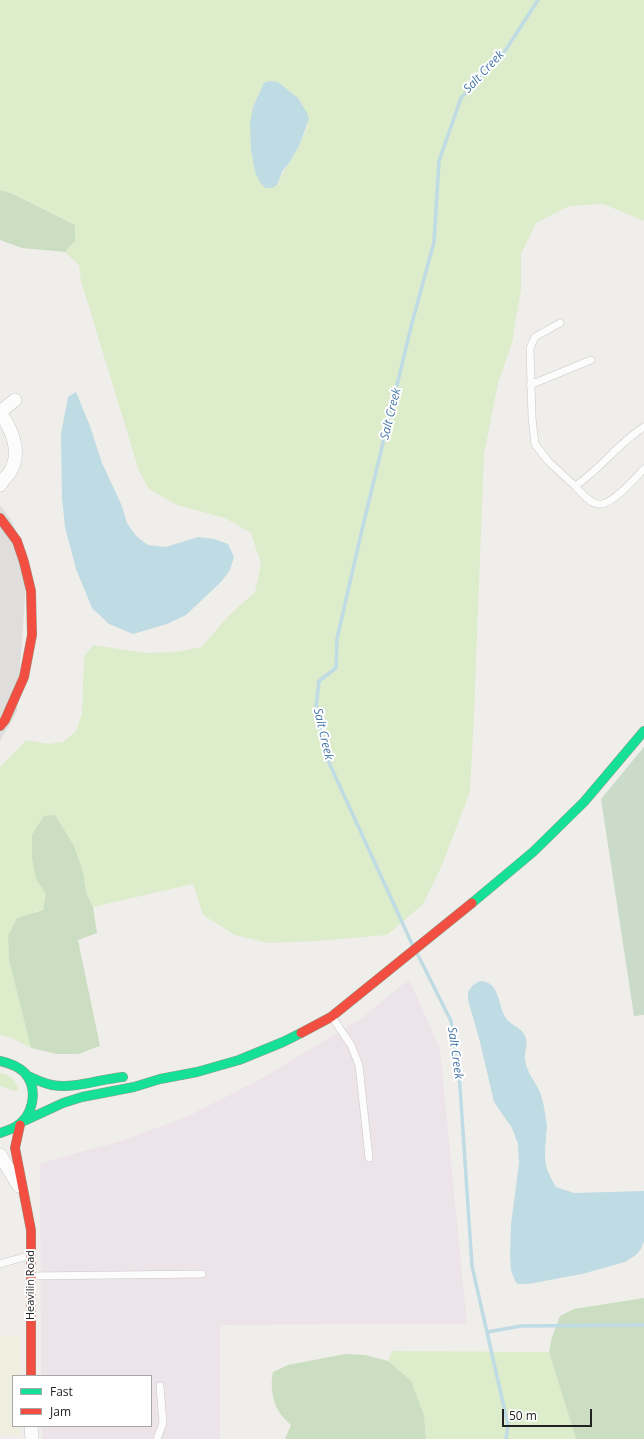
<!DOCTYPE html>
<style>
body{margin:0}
#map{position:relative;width:644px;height:1439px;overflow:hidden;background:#f0eeeb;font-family:"Open Sans",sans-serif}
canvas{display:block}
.legend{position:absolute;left:12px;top:1375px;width:140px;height:52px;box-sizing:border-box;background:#fff;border:1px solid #a7a7a7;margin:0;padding:5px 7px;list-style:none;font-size:12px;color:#222}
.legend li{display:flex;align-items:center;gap:8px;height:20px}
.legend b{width:20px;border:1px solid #a7a7a7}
.scale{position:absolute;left:502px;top:1409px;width:90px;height:18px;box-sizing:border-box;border:2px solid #222;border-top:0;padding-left:5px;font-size:12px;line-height:14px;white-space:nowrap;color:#222;-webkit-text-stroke:3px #fff;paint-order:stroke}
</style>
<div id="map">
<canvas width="644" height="1439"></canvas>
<ul class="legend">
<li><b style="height:5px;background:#16e098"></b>Fast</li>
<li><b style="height:5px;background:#f24e42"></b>Jam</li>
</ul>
<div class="scale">50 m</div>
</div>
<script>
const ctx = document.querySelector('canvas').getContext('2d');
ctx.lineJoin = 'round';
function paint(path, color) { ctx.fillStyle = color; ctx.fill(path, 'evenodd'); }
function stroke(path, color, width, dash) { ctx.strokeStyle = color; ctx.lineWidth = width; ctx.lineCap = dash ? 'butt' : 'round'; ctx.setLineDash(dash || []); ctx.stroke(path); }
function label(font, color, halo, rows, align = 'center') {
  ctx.font = font + ' "Open Sans",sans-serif'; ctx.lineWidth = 4; ctx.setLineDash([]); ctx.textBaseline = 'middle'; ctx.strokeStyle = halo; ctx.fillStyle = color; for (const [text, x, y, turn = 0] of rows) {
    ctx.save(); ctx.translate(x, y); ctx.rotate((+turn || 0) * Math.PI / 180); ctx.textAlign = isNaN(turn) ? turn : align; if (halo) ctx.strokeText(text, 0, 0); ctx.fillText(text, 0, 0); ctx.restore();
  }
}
paint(new Path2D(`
 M0 505 11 520 28 555 17 712 0 741Z`), '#dfdedc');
paint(new Path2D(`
 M409 979 440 1048 467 1324 220 1325V1439H42V1426H151V1376H41L40 1163 121 1141 188 1116 261 1079 362 1018Z`), '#ede4e9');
paint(new Path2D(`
 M0 1336H20V1376H13V1426H20V1435H0Z`), '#efefdf');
paint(new Path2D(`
 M0 0H644V221L603 204 569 206 536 223 521 254V289L512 343 498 383 484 454 474 715 470 792 442 865 423 904 387 935 317 941 268 943 235 935 203 915 193 884 93 907 86 892 83 872 55 815 32 835 36 879 46 894 43 910 34 912 8 936 9 960 31 1048 12 1038 0 1035V767L26 740 49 744 63 742 76 731 82 714 84 656 94 645 145 653 176 652 202 647 229 615 255 592 261 564 251 533 225 518 177 505 149 489 139 471 81 281 79 265 65 252 75 241V225L11 193 0 190ZM278 82 284 88 308 125C305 132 302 139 299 146 292 159 283 171 277 185Z
 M0 1073C9 1074 18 1081 18 1090L14 1091 0 1086Z
 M392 1351 549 1352 576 1439H426L424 1416 388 1361Z`), '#ddeccb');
paint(new Path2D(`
 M0 190 11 193 75 225V241L65 252 22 248 0 240Z
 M55 815 74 846 83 872 86 892 93 907 97 933 78 940 100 1046 78 1054H57L31 1048 9 960 8 936 17 918 43 910 46 894 36 879 32 858V835L44 816Z
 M644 1298V1439H576L549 1352 552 1337 560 1316 574 1309Z
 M345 1354 365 1355 388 1361 411 1381 424 1416 426 1439H285L291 1425C287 1421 281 1416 278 1410 272 1399 270 1385 273 1372L288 1365Z`), '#cbdec1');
paint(new Path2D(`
 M644 747V1015L634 1016 601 799Z`), '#cadbca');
paint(new Path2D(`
 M269 81 278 82 298 98 307 113 309 119 299 146 289 163 282 172 277 185 272 188H266L261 184 255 172 251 149 250 124 253 107 264 83Z
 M76 392 90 426 102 463 122 506 127 523 136 536 148 545 166 547 198 537 214 539 228 544 234 557 230 570 221 582 186 615 167 624 133 634 109 624 92 608 76 569 65 527 62 498 61 434 68 397Z
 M480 981C498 981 498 1001 504 1015 509 1026 521 1026 525 1036 529 1044 524 1052 525 1060 527 1072 534 1080 539 1090 543 1099 545 1111 546 1120 548 1126 546 1132 546 1138 544 1162 544 1166 556 1187L574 1193 644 1191V1241L641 1249 636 1255 625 1262 582 1274 528 1284H518L515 1281 511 1270 510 1256 511 1224 519 1163 518 1144 512 1128 494 1102 480 1042 468 1000V992L473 985Z`), '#bfdbe3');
stroke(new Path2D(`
 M412 944 326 756 316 707 319 681 336 668 337 639 361 534 412 323 434 242 439 161 461 98 505 51 538 0
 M418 955 451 1021 459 1072 472 1266 508 1425 506 1439
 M487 1332 521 1326 644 1325`), '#bfdbe3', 3.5);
const lane = new Path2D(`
 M560 323 535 337 530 348 532 418 535 444 548 461 575 486C600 470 618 443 644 427
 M530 385 591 360
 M575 486C581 492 588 502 597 504 610 508 635 478 644 469
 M332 1017 351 1045 359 1065 369 1158
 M0 1264 31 1255
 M31 1276 202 1274
 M157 1439 163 1423 160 1386`);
const street = new Path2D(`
 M0 412 15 400
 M0 413C12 429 22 453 10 472 7 476 3 480 0 485
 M0 1155 19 1186
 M31 1426 32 1439`);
const fast = new Path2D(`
 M472 903 533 852 584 802 644 731
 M0 1061C9 1063 18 1066 25 1073 39 1090 33 1117 15 1127 10 1130 5 1131 0 1133
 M26 1075C34 1079 43 1083 52 1085 75 1089 100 1079 123 1077
 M24 1121 63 1103 82 1097 134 1087 160 1079 197 1072 239 1060 283 1042 301 1033`);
const jam = new Path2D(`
 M0 518 17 541 24 562 31 591 32 635 24 677 5 720 0 726
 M301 1033 331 1017 472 903
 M20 1125 15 1148 31 1230V1376`);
stroke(lane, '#c9c8c7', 8);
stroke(street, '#c9c8c7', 14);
stroke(fast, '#999a82', 10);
stroke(jam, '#999a82', 10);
stroke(lane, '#fdfcfc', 7);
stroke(street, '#fdfcfc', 13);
stroke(fast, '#16e098', 9);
stroke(jam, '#f24e42', 9);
label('11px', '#222', '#fff', [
 ["Heavilin Road",31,1285,-90]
]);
label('italic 12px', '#4a7aab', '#fff', [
 ["Salt Creek",484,72,-47],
 ["Salt Creek",391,414,-76],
 ["Salt Creek",323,734,77],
 ["Salt Creek",455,1053,82]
]);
</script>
